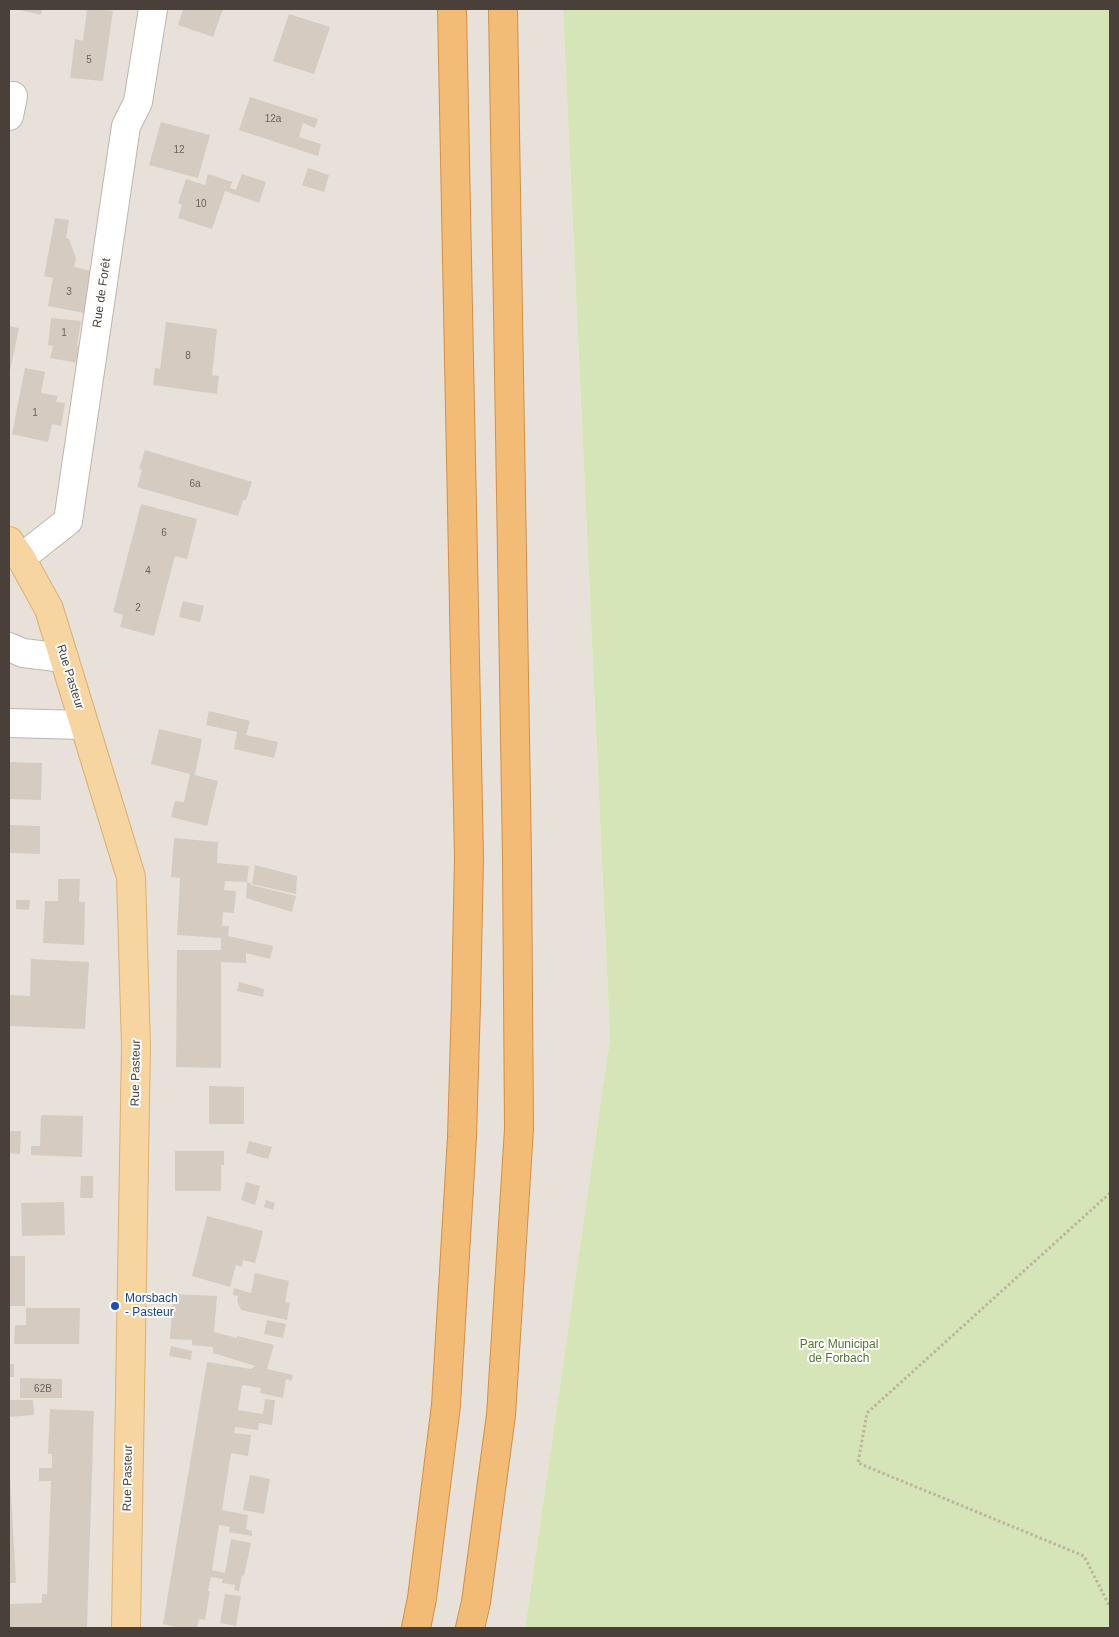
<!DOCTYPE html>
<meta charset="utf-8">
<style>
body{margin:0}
#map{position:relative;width:1119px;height:1637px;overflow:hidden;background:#f4f0eb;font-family:Helvetica,sans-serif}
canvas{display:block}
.frame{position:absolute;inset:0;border:10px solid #484039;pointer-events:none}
</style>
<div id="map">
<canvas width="1119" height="1637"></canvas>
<div class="frame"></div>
</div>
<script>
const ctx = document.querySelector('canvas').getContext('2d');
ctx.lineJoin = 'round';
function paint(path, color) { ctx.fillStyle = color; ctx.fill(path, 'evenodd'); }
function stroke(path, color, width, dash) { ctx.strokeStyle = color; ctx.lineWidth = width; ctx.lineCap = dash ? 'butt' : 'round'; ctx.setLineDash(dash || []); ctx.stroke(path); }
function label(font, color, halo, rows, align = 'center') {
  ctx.font = font + ' Helvetica,sans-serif'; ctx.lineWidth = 4; ctx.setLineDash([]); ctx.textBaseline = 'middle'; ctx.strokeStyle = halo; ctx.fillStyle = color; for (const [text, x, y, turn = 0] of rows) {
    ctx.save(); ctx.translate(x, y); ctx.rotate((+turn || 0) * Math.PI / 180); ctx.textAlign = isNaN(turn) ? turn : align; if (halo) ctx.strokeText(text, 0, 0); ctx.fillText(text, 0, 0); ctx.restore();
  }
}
paint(new Path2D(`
 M9 9H563L610 1038 525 1628H9Z`), '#e8e1d9');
paint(new Path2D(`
 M563 9H1110V1628H525L610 1038Z`), '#d5e5b7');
paint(new Path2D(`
 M16 9H42L41 15Z
 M87 9 113 11 103 81 70 78 75 39 83 41Z
 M183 9H223L213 37 178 25Z
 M289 14 330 27 314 74 273 61Z
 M250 97 318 119 315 128 303 123 299 137 321 144 318 156 239 130Z
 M161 122 210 135 198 178 149 165Z
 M308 168 329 175 324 192 302 185Z
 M208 174 232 182 230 188 236 190 242 174 266 182 259 203 225 191 212 229 178 218 182 205 178 203 186 179 205 185Z
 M55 218 69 220 66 238 69 239 76 258 74 267 92 271 84 313 48 306 53 278 44 276Z
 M51 318 81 321 77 345 80 346 78 363 50 358 53 346 48 345Z
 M166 322 217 329 212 375 219 376 217 394 153 385 155 368 160 369Z
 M9 326 19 328 10 371H9Z
 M25 368 45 372 41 393 58 396 56 402 65 403 61 426 52 424 48 442 12 434Z
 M145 450 252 482 246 500H243L238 516 137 487 142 470 139 469Z
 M141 504 197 519 187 559 175 556 154 636 120 627 123 615 113 612Z
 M183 601 204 606 200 622 179 617Z
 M209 711 250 721 246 735 278 742 274 758 234 749 237 732 206 725Z
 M159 729 202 739 195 775 218 781 207 826 171 817 175 801 184 802 190 774 151 764Z
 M9 762 42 763 41 800 9 799Z
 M9 825 40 826V854L9 853Z
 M174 838 218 842 217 863 249 866 247 882 225 881 224 890 236 891 234 913 223 912 222 926H229L228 936 273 946 270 959 246 953V963L221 962V1068L176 1067 177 950H221V938L177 935 180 878 171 877Z
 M255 865 297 876 296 894 252 884Z
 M58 879H80L79 902H85L84 945 43 943 45 901H58Z
 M247 882 251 883V885L296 896 292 912 246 898Z
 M16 900H30L29 910 16 909Z
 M31 959 89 962 85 1029 9 1026V995L30 996Z
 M239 982 264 989 263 997 237 991Z
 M209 1086 244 1087V1124H209Z
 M41 1115 83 1116 82 1157 31 1155V1146H40Z
 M9 1131H21L20 1154 9 1153Z
 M249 1141 272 1147 268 1159 246 1153Z
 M175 1151H224V1165H221V1191H175Z
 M81 1176H93V1198H80Z
 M246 1182 260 1186 255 1205 241 1200Z
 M266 1200 275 1203 273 1210 264 1207Z
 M64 1202 65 1235 22 1236 21 1203Z
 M207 1216 263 1231 255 1263 243 1260 242 1267 236 1265 230 1287 192 1276Z
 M9 1256H25V1306H9Z
 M255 1273 289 1281 285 1302 290 1303 287 1320 241 1310 237 1301 238 1296 233 1295 234 1288 251 1293Z
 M173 1294 217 1296 214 1332 237 1338V1336L274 1345 267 1369 293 1375 292 1381 286 1379 283 1398 260 1393 261 1388 242 1385 238 1410 263 1414 265 1399 275 1400 272 1425 259 1423 258 1430 235 1427 234 1433 251 1435 248 1456 231 1453 222 1510 248 1515 246 1529 252 1531V1536L229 1532 230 1527 219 1525 212 1570 225 1573 231 1539 251 1543 244 1576 242 1575 239 1591 234 1590 235 1585 222 1583 223 1579 211 1577 208 1591H210L205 1620 199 1619 197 1628H180L163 1624 207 1362 251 1369 255 1366 213 1353V1347L192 1345V1340L170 1339Z
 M26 1308H80L79 1344H14L15 1325H26Z
 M267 1320 286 1324 283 1338 264 1334Z
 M171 1346 192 1351 191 1360 169 1356Z
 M9 1364H14V1377H9Z
 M20 1378 62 1379V1398H20Z
 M9 1400H33L34 1415 9 1417Z
 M50 1409 94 1411 87 1626 85 1628H9V1604L42 1603V1594H47L51 1481H39V1468H52V1454H48Z
 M9 1475H10L16 1583H9Z
 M250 1475 270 1479 264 1514 243 1510Z
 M225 1594 241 1596 236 1626 220 1623Z`), '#d5cbc1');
const minor = new Path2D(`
 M9 116 13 96
 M21 558 68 521 126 126 138 102 153 9
 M9 647 23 653 64 658
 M9 723 84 725`);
const major = new Path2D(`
 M9 541 21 558 49 609 131 877 136 1046 126 1628`);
const highway = new Path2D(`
 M416 1628 422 1598 446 1405 462 1137 466 1003 469 858 452 9
 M470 1628 476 1602 501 1415 519 1129 517 858 503 9`);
stroke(minor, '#bfb7ae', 30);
stroke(major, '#dcb071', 30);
stroke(highway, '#d38f46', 30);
stroke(new Path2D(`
 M1110 1193 867 1413 858 1463 1084 1556 1110 1607`), '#c0b1a0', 3, [2.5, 2.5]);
stroke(minor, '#fff', 28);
stroke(major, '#f7d5a1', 28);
stroke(highway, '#f3bc76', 28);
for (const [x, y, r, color] of [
 [115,1306,5,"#1a4fb4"]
]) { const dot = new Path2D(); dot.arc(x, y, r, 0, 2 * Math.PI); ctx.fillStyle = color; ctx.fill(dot); stroke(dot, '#fff', 2); }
label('10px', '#6b635b', null, [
 ["5",89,60],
 ["12a",273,119],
 ["12",179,150],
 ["10",201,204],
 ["3",69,292],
 ["1",64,333],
 ["8",188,356],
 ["1",35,413],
 ["6a",195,484],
 ["6",164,533],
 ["4",148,571],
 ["2",138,608],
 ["62B",43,1389]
]);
label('12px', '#484039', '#fff', [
 ["Rue de Forêt",102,293,-82],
 ["Rue Pasteur",70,677,73],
 ["Rue Pasteur",136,1073,-89],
 ["Rue Pasteur",128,1478,-89]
]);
label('12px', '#164399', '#fff', [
 ["Morsbach",125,1299],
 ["- Pasteur",125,1313]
], 'left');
label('12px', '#527630', '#fff', [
 ["Parc Municipal",839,1345],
 ["de Forbach",839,1359]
]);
</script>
